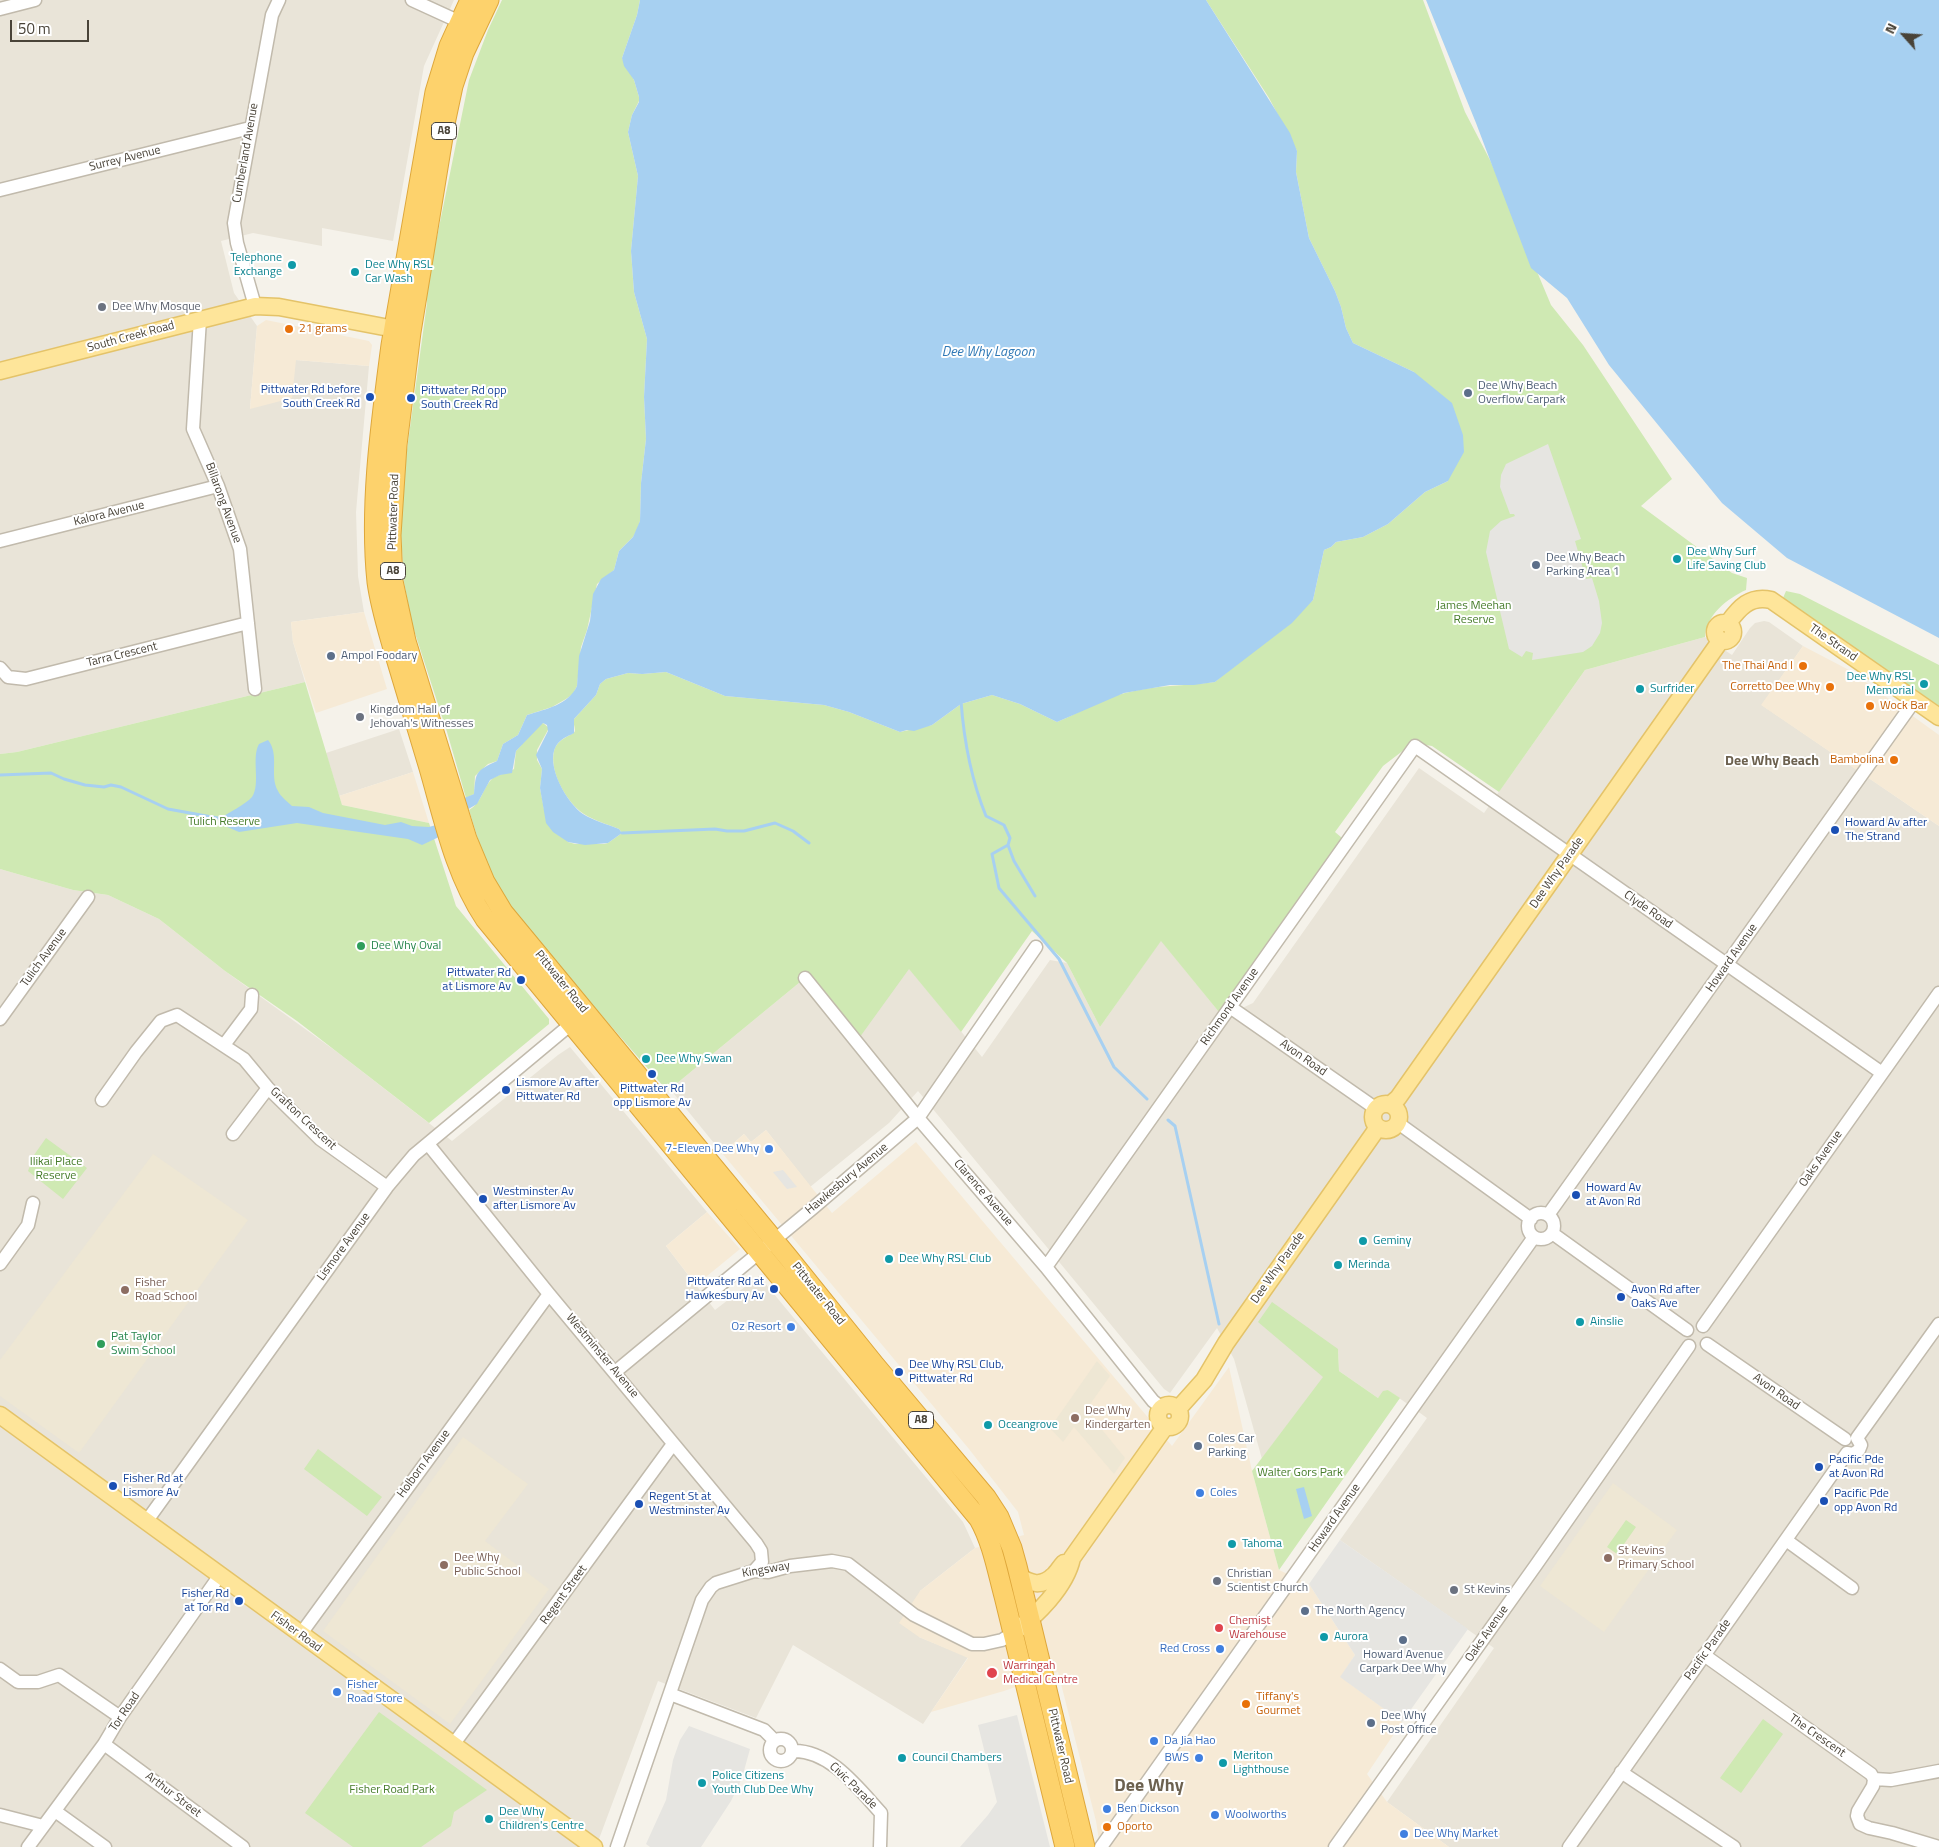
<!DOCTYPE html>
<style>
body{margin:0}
#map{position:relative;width:1939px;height:1847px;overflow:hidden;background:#f5f2ea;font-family:"Titillium Web",sans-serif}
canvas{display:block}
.north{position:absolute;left:1879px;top:10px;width:50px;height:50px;-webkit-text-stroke:4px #fff;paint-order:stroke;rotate:296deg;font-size:14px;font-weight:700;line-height:20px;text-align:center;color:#494338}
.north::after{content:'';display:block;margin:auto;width:18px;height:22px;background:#494338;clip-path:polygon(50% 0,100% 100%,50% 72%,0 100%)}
.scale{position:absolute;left:10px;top:20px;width:79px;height:22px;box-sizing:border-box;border:2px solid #494338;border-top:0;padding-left:6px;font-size:15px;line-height:18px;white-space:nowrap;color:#494338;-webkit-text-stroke:4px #fff;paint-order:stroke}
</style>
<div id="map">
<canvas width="1939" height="1847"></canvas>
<div class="north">N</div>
<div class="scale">50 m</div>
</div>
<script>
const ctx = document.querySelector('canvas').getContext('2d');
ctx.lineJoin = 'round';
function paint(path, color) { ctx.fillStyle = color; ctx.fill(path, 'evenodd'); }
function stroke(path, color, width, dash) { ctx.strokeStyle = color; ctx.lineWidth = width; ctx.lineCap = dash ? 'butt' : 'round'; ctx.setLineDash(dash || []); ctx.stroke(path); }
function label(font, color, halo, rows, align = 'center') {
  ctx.font = font + ' "Titillium Web",sans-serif'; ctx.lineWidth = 4; ctx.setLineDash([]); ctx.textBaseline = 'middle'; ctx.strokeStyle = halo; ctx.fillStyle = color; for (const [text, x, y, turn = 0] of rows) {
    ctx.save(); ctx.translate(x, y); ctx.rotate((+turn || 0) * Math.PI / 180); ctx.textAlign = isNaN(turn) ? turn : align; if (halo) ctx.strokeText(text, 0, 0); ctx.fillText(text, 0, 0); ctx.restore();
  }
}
paint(new Path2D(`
 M0 0H454L424 66 393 241 322 228V246L253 233 221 241 234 293 257 326 250 409 296 360 369 366 356 512 358 576 364 612 291 622 293 642 305 682 17 752 0 754Z
 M1764 621 1769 622 1803 646 1762 705 1939 826V1847H1449L1387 1802 1494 1648 1340 1540 1427 1418 1388 1390 1378 1398 1339 1371 1338 1349 1320 1372 1324 1377 1262 1459 1234 1359 1217 1328 1170 1393 1164 1389 918 1091 889 1123 810 1187 766 1130 751 1142 744 1134 722 1153 670 1089 805 978 909 968 982 1057 1050 960 1067 963 1100 1027 1161 940 1223 1017 1253 1003 1419 768 1484 813 1585 670 1705 637 1732 655 1750 628 1755 623Z
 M399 729 413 772 339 796 326 753Z
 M0 869 73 890 108 895 159 919 225 971 337 1052 452 1141 558 1055 570 1047 707 1212 666 1246 715 1310 759 1276 963 1522 975 1548 920 1591 919 1637 968 1657 923 1724 793 1645 756 1718 658 1681 596 1847H0Z`), '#e9e4d8');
paint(new Path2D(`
 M266 320 369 341 372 345 369 366 296 360 292 398 250 409 257 326Z
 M364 612 387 689 316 713 293 642 291 622Z
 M1803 646 1849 670 1939 735V826L1761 705Z
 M413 772 429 823 342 805 339 796Z
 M766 1130 832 1213 916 1142 1172 1446 1229 1367 1252 1471 1279 1570 1309 1584 1355 1655 1341 1677 1402 1722 1367 1774 1387 1802 1449 1847H1100L1096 1821 1058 1672 1004 1691 931 1712 968 1658 919 1637 899 1623 920 1591 975 1548 1024 1535 1018 1512 969 1449 722 1153 744 1134 751 1142Z
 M707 1212 740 1249 696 1285 666 1246Z`), '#f6ead6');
paint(new Path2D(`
 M153 1154 248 1220 79 1453 0 1396V1360Z
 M1097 1361 1110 1376 1086 1410 1125 1458 1114 1474 1074 1427 1063 1442 1050 1428Z
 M463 1437 528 1484 485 1541 549 1589 450 1724 323 1631Z
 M1613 1483 1677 1530 1604 1632 1540 1586Z`), '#eee7d4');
paint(new Path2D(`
 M502 0H640L637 15 622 58 634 80 639 97V101L632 115 628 132 638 176 631 251 634 292 647 339 644 397 646 439 641 483 640 521 638 528 633 537 619 551 614 570 597 584 587 630 581 647 577 686 573 694 566 699 552 707 527 715 518 735 503 744 497 761 488 764 475 776 474 794 466 798 447 732 412 624 404 582 401 534 403 479 427 303 426 291 469 80 488 30Z
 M1206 0H1423L1465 112 1491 162 1551 305 1583 345 1672 479 1641 506 1732 573 1747 578 1746 590C1728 598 1706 615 1705 637L1585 670 1499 792 1432 746 1413 743 1383 766 1335 832 1348 843 1223 1017 1161 941 1100 1027 1067 963 1032 931 961 1032 909 969 857 1041 805 978 670 1089 664 1087 549 955 504 898 495 882 481 849 469 810C481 803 482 791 490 781 495 774 507 774 514 769L516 751 540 724 543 723 549 728 537 750V760L542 769 540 788 544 809 568 842 575 844H604L608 843 622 833 619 829C607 824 595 821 584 814 567 803 549 772 554 751 557 738 574 735 575 731 575 726 573 724 574 719L596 695 600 684 606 679 628 673 642 674 666 672 725 696 824 705 849 712 900 732 932 725 961 704 992 695 1020 704 1057 722C1078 713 1104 698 1125 693 1155 685 1185 686 1215 682L1313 600 1324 550 1331 547 1336 542 1363 537 1388 524 1425 492 1448 481 1414 372 1353 343 1346 328 1341 307 1335 291 1309 238 1296 172 1297 151 1269 98Z
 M1786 591 1800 594 1939 665V706L1783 598Z
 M305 682 342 805 429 823 456 906 549 1019V1024L429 1123 297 1021 225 971 159 919 108 895 73 890 0 869V754L17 752Z
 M46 1138 87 1168 63 1199 28 1171 34 1155Z
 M1272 1302 1338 1349 1339 1371 1378 1398 1383 1391 1388 1390 1400 1398 1279 1570 1252 1471 1323 1377 1258 1322Z
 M318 1449 382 1497 367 1516 304 1469Z
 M1626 1520 1636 1527 1617 1554 1607 1547Z
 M379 1712 487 1790 454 1812 451 1826 421 1847H353L305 1813Z
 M1763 1719 1783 1734 1741 1793 1720 1778Z`), '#cfe9b3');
paint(new Path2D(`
 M1548 444 1581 539 1575 541 1586 579 1592 578 1599 601 1602 623 1600 633 1592 646 1583 652 1532 660 1533 653 1526 651 1522 657 1509 649 1486 552 1490 531 1501 521 1515 516 1514 514H1510L1500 487 1501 475 1506 464Z
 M783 1170 797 1187 787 1189 773 1172Z
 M1340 1540 1468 1629 1402 1722 1340 1677 1355 1655 1309 1584Z
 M1017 1715 1050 1847H960L988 1815 997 1802 978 1725Z
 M689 1726 750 1749 742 1778 731 1801 701 1847H650L646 1844 666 1800 673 1760 680 1740Z`), '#e6e5e1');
paint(new Path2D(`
 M640 0H1206L1290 133 1297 151 1296 172 1309 238 1335 291 1341 307 1346 328 1353 343 1414 372 1452 403 1463 435 1464 452 1448 481 1425 492 1388 524 1363 537 1336 542 1331 547 1324 550 1313 600 1292 623 1215 682 1194 685H1170L1124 693 1057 722 1020 704 992 695 961 704 932 725 914 731 907 730 900 732 849 712 824 705 725 696 666 672 642 674 628 673 606 679 600 684 596 695 574 719V733C567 737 561 738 556 746 545 765 567 803 583 814 594 821 607 824 619 829L622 833 608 843 585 845 568 842 553 832 546 823 540 788 542 769 536 755 548 731 547 725 543 723 516 751 512 773 500 775 490 780 477 804 465 811 441 836 422 845 408 839 297 823 239 832 225 826 219 819C228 813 246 804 252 797 261 784 251 758 259 744L268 740C280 755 269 775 278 791 281 797 287 801 292 806L309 807 323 813 385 825 401 822 412 826 429 827 436 825 462 799 474 794C476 771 476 771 497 761L503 744 518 735 527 715C546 709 568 705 577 686L579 656 590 621 593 594 601 579 614 570 619 551 633 537 640 521 641 483 646 439 644 397 647 339 634 292 631 251 638 176 628 132 632 115 639 102V97L634 80 624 66 622 58 637 15Z
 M1426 0H1939V638L1787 558 1722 503 1609 365 1567 298 1531 268 1476 123Z
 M1304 1487 1312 1516 1304 1519 1296 1489Z`), '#a7d0f1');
stroke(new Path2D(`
 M961 701C964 742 971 779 986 816L1004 825 1010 838 1008 845 992 854 999 888 1059 959 1114 1067 1147 1099
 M0 775 51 773 64 779 85 785 104 787 111 785 121 787 168 809 223 819
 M622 833 715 829 727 831H744L775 823 793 831 809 843
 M1008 845 1014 861 1035 896
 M1168 1120 1175 1126 1219 1324`), '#a7d0f1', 3);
const minor = new Path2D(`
 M412 0 460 22
 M0 9 35 0
 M0 190 250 128
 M255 306 237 243 234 223 272 15 279 0
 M200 319 193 429 218 486 240 549 255 689
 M0 541 218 486
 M0 668 8 677 26 679 248 623
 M805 978 918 1118 1046 1267 1153 1401 1162 1408
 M1230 1007 1375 1108
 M0 1019 88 897
 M224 1045 251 1009 252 995
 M102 1100 136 1052 161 1021 177 1015 244 1059 268 1088 320 1139 387 1187
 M1398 1123 1531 1219
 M233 1134 268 1088
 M428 1144 549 1294 756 1543 761 1551 762 1562 754 1571
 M1528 1226a13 13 0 1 1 26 0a13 13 0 1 1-26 0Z
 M1548 1215 1915 700
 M1552 1233 1687 1330
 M0 1264 28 1225 33 1203
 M1046 1267 1415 746 1882 1073
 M1703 1326 1939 993
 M1707 1344 1845 1439
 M615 1372 813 1208 918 1118 1036 947
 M1857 1438 1939 1324
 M1847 1453 1853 1454 1859 1450 1861 1445 1857 1438
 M146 1522 387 1187 414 1155 576 1020
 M1786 1540 1852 1588
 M300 1635 549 1294
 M1704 1655 1871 1774 1874 1779 1891 1780 1939 1771
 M0 1669 18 1682H38L59 1675 120 1717
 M670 1694 764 1730 775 1741
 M770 1750a11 11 0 1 1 22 0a11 11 0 1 1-22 0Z
 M104 1744 243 1847
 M453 1745 673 1444
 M793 1751C830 1750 858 1788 881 1813L880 1847
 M1621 1772 1734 1847
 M1874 1779 1873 1786 1858 1811 1857 1816 1860 1824 1869 1828 1892 1833 1939 1847
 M55 1811 105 1847
 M0 1815 43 1826
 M28 1847 104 1744 120 1717 220 1575
 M617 1847 702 1600 711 1587 716 1583 754 1571 768 1572 790 1566 832 1561 848 1564 914 1615 972 1644H984L1002 1640 1013 1633
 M1101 1847 1534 1237
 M1335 1847 1536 1565 1689 1346
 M1569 1847 1847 1453`);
const major = new Path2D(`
 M0 371 255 306 279 307 405 331
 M1715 632a9 9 0 1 1 18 0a9 9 0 1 1-18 0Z
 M1728 623C1739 608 1750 595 1771 600L1939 717
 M1373 1117a13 13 0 1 1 26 0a13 13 0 1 1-26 0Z
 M1391 1104 1398 1098 1721 640
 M1158 1416a11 11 0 1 1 22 0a11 11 0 1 1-22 0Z
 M1178 1409 1204 1380 1226 1343 1374 1133 1377 1127
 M0 1415 594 1847
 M1019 1576C1030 1584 1042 1587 1053 1576 1057 1573 1060 1567 1064 1563
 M1013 1633C1036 1616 1066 1587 1072 1558L1165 1427`);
const highway = new Path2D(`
 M470 0 449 46 435 92 391 345C381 422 369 505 377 582 380 604 386 624 392 645 404 686 417 727 429 768 444 820 455 874 485 919L979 1519C992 1542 997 1570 1004 1596L1065 1847
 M489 0 464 53 453 86 446 119 411 332 397 445 391 535 393 581 406 641 467 839 485 882 503 912 788 1257 875 1365 986 1497 999 1517 1012 1548 1017 1566 1085 1847`);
stroke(minor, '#c1baac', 15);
stroke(major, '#e4c369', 19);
stroke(highway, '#dea73b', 21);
stroke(minor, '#fff', 12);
stroke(major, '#fee59a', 16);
stroke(highway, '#fdd26c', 19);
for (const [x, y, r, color] of [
 [292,265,5,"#0f9aa8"],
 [355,272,5,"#0f9aa8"],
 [102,307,5,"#6b7280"],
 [289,329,5,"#e8710a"],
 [1468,393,5,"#5c6f8a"],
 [370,397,5,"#1a4fb4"],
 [411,398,5,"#1a4fb4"],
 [1677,559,5,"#0f9aa8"],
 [1536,565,5,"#5c6f8a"],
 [331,656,5,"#5c6f8a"],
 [1803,666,5,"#e8710a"],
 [1924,684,5,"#0f9aa8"],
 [1830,687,5,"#e8710a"],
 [1640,689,5,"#0f9aa8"],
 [1870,706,5,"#e8710a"],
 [360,717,5,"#6b7280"],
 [1894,760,5,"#e8710a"],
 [1835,830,5,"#1a4fb4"],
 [361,946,5,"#2e9e5b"],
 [521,980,5,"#1a4fb4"],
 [646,1059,5,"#0f9aa8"],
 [652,1074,5,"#1a4fb4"],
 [506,1090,5,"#1a4fb4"],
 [769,1149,5,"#3f7fe0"],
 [1576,1195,5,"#1a4fb4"],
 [483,1199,5,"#1a4fb4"],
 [1363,1241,5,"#0f9aa8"],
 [889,1259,5,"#0f9aa8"],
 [1338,1265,5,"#0f9aa8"],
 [774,1289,5,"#1a4fb4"],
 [125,1290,5,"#8d6e63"],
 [1621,1297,5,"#1a4fb4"],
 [1580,1322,5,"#0f9aa8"],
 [791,1327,5,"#3f7fe0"],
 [101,1344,5,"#2e9e5b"],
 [899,1372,5,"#1a4fb4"],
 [1075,1418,5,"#8d6e63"],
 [988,1425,5,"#0f9aa8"],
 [1198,1446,5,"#5c6f8a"],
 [1819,1467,5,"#1a4fb4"],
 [113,1486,5,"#1a4fb4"],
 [1200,1493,5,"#3f7fe0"],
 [1824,1501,5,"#1a4fb4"],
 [639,1504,5,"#1a4fb4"],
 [1232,1544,5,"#0f9aa8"],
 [1608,1558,5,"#8d6e63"],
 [444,1565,5,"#8d6e63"],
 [1217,1581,5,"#6b7280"],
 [1454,1590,5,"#6b7280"],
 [239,1601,5,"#1a4fb4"],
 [1305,1611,5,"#5c6f8a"],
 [1219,1628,5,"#e0444e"],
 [1324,1637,5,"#0f9aa8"],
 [1403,1640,5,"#5c6f8a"],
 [1220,1649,5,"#3f7fe0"],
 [992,1673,6,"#e0444e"],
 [337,1692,5,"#3f7fe0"],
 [1246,1704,5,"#e8710a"],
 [1371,1723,5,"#5c6f8a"],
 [1154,1741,5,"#3f7fe0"],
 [902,1758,5,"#0f9aa8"],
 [1199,1758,5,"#3f7fe0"],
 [1223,1763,5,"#0f9aa8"],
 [702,1783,5,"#0f9aa8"],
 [1107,1809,5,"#3f7fe0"],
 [1215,1815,5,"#3f7fe0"],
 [489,1819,5,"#0f9aa8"],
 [1107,1827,5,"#e8710a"],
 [1404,1834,5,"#3f7fe0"]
]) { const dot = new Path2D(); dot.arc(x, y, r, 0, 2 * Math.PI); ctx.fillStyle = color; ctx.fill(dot); stroke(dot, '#fff', 2); }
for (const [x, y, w] of [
 [444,131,25],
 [393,571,25],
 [921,1420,25]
]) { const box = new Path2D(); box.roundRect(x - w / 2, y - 8.5, w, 17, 4); ctx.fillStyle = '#fff'; ctx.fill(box); stroke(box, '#494338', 1); }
label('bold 11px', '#494338', null, [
 ["A8",444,131],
 ["A8",393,571],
 ["A8",921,1420]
]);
label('12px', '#494338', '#fff', [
 ["Cumberland Avenue",246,153,-80],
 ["Surrey Avenue",125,159,-14],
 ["South Creek Road",131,337,-15],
 ["Billarong Avenue",223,503,70],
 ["Pittwater Road",394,512,-88],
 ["Kalora Avenue",109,514,-14],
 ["The Strand",1833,643,35],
 ["Tarra Crescent",122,655,-14],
 ["Dee Why Parade",1557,873,-55],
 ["Clyde Road",1648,910,35],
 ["Tulich Avenue",44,958,-54],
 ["Howard Avenue",1732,958,-55],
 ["Pittwater Road",561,982,51],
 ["Richmond Avenue",1230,1007,-55],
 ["Avon Road",1303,1058,35],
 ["Grafton Crescent",303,1119,43],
 ["Oaks Avenue",1821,1159,-55],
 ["Hawkesbury Avenue",847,1179,-40],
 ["Clarence Avenue",983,1193,49],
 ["Lismore Avenue",344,1247,-54],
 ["Dee Why Parade",1278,1268,-55],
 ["Pittwater Road",818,1294,51],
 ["Westminster Avenue",602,1356,50],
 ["Avon Road",1776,1392,35],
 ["Holborn Avenue",424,1464,-54],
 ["Howard Avenue",1335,1518,-55],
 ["Kingsway",766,1570,-10],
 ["Regent Street",564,1595,-54],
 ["Fisher Road",296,1632,36],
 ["Oaks Avenue",1487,1634,-55],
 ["Pacific Parade",1708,1650,-55],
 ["Tor Road",125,1712,-56],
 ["The Crescent",1817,1736,35],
 ["Pittwater Road",1060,1746,77],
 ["Civic Parade",853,1786,44],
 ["Arthur Street",173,1795,37]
]);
label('12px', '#0d838f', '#fff', [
 ["Telephone",282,258,"right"],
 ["Exchange",282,272,"right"],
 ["Dee Why RSL",365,265],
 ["Car Wash",365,279],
 ["Dee Why Surf",1687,552],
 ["Life Saving Club",1687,566],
 ["Dee Why RSL",1914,677,"right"],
 ["Memorial",1914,691,"right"],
 ["Surfrider",1650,689],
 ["Dee Why Swan",656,1059],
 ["Geminy",1373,1241],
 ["Dee Why RSL Club",899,1259],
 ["Merinda",1348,1265],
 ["Ainslie",1590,1322],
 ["Oceangrove",998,1425],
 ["Tahoma",1242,1544],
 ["Aurora",1334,1637],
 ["Meriton",1233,1756],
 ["Lighthouse",1233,1770],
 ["Council Chambers",912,1758],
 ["Police Citizens",712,1776],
 ["Youth Club Dee Why",712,1790],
 ["Dee Why",499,1812],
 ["Children's Centre",499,1826]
], 'left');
label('12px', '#5b616d', '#fff', [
 ["Dee Why Mosque",112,307],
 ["Kingdom Hall of",370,710],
 ["Jehovah's Witnesses",370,724],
 ["Christian",1227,1574],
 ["Scientist Church",1227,1588],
 ["St Kevins",1464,1590]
], 'left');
label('12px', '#c56008', '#fff', [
 ["21 grams",299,329],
 ["The Thai And I",1793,666,"right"],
 ["Corretto Dee Why",1820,687,"right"],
 ["Wock Bar",1880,706],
 ["Bambolina",1884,760,"right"],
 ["Tiffany's",1256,1697],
 ["Gourmet",1256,1711],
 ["Oporto",1117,1827]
], 'left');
label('12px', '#4e5e75', '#fff', [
 ["Dee Why Beach",1478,386],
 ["Overflow Carpark",1478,400],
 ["Dee Why Beach",1546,558],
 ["Parking Area 1",1546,572],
 ["Ampol Foodary",341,656],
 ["Coles Car",1208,1439],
 ["Parking",1208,1453],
 ["The North Agency",1315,1611],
 ["Howard Avenue",1403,1655,"center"],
 ["Carpark Dee Why",1403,1669,"center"],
 ["Dee Why",1381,1716],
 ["Post Office",1381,1730]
], 'left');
label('12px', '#164399', '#fff', [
 ["Pittwater Rd before",360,390,"right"],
 ["South Creek Rd",360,404,"right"],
 ["Pittwater Rd opp",421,391],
 ["South Creek Rd",421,405],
 ["Howard Av after",1845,823],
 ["The Strand",1845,837],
 ["Pittwater Rd",511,973,"right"],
 ["at Lismore Av",511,987,"right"],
 ["Lismore Av after",516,1083],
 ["Pittwater Rd",516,1097],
 ["Pittwater Rd",652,1089,"center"],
 ["opp Lismore Av",652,1103,"center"],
 ["Howard Av",1586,1188],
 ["at Avon Rd",1586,1202],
 ["Westminster Av",493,1192],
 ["after Lismore Av",493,1206],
 ["Pittwater Rd at",764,1282,"right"],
 ["Hawkesbury Av",764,1296,"right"],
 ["Avon Rd after",1631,1290],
 ["Oaks Ave",1631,1304],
 ["Dee Why RSL Club,",909,1365],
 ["Pittwater Rd",909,1379],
 ["Pacific Pde",1829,1460],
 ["at Avon Rd",1829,1474],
 ["Fisher Rd at",123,1479],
 ["Lismore Av",123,1493],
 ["Pacific Pde",1834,1494],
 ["opp Avon Rd",1834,1508],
 ["Regent St at",649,1497],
 ["Westminster Av",649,1511],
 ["Fisher Rd",229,1594,"right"],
 ["at Tor Rd",229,1608,"right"]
], 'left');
label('12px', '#467c2a', '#fff', [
 ["James Meehan",1474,606],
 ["Reserve",1474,620],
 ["Tulich Reserve",224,822],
 ["Ilikai Place",56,1162],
 ["Reserve",56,1176],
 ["Walter Gors Park",1300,1473],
 ["Fisher Road Park",392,1790]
]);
label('12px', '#27864d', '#fff', [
 ["Dee Why Oval",371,946],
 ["Pat Taylor",111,1337],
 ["Swim School",111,1351]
], 'left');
label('12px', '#366cbe', '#fff', [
 ["7-Eleven Dee Why",759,1149,"right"],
 ["Oz Resort",781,1327,"right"],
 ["Coles",1210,1493],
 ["Red Cross",1210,1649,"right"],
 ["Fisher",347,1685],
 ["Road Store",347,1699],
 ["Da Jia Hao",1164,1741],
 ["BWS",1189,1758,"right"],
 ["Ben Dickson",1117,1809],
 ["Woolworths",1225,1815],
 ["Dee Why Market",1414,1834]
], 'left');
label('12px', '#785e54', '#fff', [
 ["Fisher",135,1283],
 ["Road School",135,1297],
 ["Dee Why",1085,1411],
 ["Kindergarten",1085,1425],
 ["St Kevins",1618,1551],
 ["Primary School",1618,1565],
 ["Dee Why",454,1558],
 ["Public School",454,1572]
], 'left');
label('12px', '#be3a42', '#fff', [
 ["Chemist",1229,1621],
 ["Warehouse",1229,1635],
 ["Warringah",1003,1666],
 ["Medical Centre",1003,1680]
], 'left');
label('italic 14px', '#3079b6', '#fff', [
 ["Dee Why Lagoon",988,353]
]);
label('bold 14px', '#6c614f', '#fff', [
 ["Dee Why Beach",1772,762]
]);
label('bold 18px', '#6c614f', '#fff', [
 ["Dee Why",1149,1787]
]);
</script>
